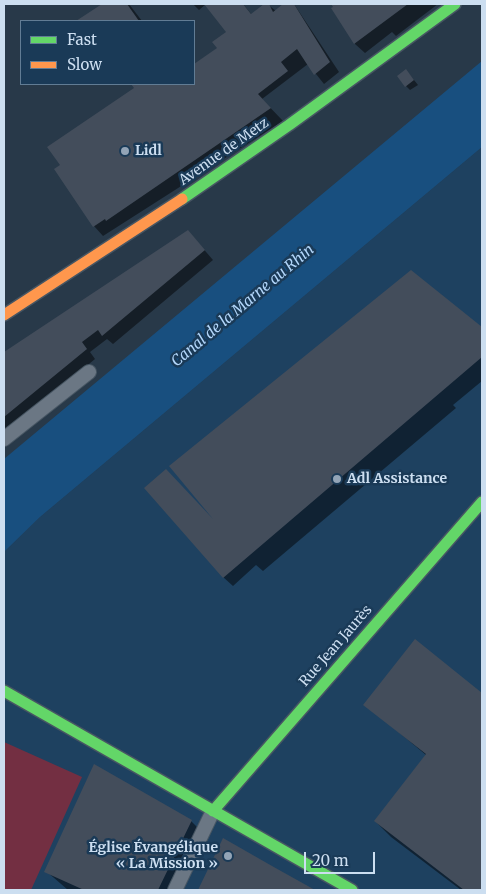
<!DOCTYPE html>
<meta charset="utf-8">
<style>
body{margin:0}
#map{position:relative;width:486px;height:894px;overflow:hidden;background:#283949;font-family:Merriweather,serif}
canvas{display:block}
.frame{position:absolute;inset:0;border:5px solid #ccdef0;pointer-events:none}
.legend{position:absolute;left:20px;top:20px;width:175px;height:65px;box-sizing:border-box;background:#1a3a57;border:1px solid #617c94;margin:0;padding:6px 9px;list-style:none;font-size:15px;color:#ccdef0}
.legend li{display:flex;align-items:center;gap:10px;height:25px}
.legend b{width:25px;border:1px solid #617c94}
.scale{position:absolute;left:304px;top:852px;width:71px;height:22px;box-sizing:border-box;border:2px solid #ccdef0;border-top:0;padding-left:6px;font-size:15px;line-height:18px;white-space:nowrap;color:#ccdef0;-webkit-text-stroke:4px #1a3a57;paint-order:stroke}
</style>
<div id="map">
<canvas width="486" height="894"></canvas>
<div class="frame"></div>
<ul class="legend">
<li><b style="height:6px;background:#63d668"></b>Fast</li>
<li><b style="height:6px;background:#ff974d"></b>Slow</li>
</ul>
<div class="scale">20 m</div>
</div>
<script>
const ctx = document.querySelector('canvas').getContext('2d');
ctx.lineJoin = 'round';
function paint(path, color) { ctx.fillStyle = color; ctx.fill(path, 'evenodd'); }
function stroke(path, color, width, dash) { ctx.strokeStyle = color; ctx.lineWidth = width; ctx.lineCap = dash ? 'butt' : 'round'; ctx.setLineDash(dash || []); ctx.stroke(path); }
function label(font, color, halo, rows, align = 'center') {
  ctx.font = font + ' Merriweather,serif'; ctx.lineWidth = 5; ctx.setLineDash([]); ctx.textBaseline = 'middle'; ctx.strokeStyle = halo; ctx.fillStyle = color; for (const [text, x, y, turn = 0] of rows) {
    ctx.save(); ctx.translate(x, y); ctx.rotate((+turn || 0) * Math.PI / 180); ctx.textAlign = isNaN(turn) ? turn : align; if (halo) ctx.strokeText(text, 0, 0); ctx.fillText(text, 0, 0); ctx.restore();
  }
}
paint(new Path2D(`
 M482 147V890H4V552L40 517Z`), '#1e4160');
paint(new Path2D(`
 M4 742 82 777 31 890H4Z`), '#732f42');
paint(new Path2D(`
 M482 61V147L40 517 4 552V459Z`), '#184f7f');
paint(new Path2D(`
 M104 4H129L142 21H79Z
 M193 4H243L252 15 267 4 276 11 285 4H294L339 72 324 84 308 64 262 99 283 121 103 236 94 226 61 166 136 89 132 84H194V66L218 48 228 32 206 4 199 10Z
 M332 4H438L396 36 392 32 365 53 355 44 333 8 334 7Z
 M406 70 418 85 410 90 406 86Z
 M188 231 213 260 113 344 107 339 90 352 95 359 4 434V353Z
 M411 271 482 328V381L453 405 456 408 263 571 256 565 233 586 223 577 237 547Z
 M416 641 482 695V890H461L391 837 375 821 426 755 365 704Z
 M191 821 207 837 182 890H68L46 871Z
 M224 840 313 890H200Z`), '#0007');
paint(new Path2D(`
 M102 4H127L139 21H76Z
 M204 4H243L251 14 264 4H269L273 12 283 4H294L330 62 314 75 297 49 281 62 288 71 258 94 271 108 106 221 105 219 93 227 54 169 60 165 47 147 134 88 131 84H194V64L217 48 212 42 226 32Z
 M331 4H408L354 44 331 8 333 7Z
 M406 69 414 80 405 87 397 76Z
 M188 230 205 250 102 336 98 330 82 342 87 349 4 417V352Z
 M411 270 482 327V357L223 578 144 488 166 469 213 519 169 466Z
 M415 639 482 693V890H464L374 821 426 754 363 705Z
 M94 764 192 820 158 890H84L44 872Z
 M223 838 272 866 315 890H198Z`), '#434d5b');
const lane = new Path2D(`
 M4 439 89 372
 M175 890 213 811`);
const fast = new Path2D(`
 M182 199 289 125 455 4
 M4 691 352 890
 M213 811 482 502`);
const slow = new Path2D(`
 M4 315 182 199`);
stroke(lane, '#475663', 16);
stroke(fast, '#475663', 14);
stroke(slow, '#475663', 14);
stroke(lane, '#6b7784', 14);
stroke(fast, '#63d668', 11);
stroke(slow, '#ff974d', 11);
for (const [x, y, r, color] of [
 [125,151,5,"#93a4b6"],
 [337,479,5,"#93a4b6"],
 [228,856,5,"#93a4b6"]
]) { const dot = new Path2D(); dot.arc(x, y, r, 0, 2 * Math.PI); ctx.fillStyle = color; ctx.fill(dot); stroke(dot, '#1a3a57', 2); }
label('bold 14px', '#ccdef0', '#1a3a57', [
 ["Lidl",135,151],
 ["Adl Assistance",347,479],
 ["Église Évangélique",218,848,"right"],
 ["« La Mission »",218,864,"right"]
], 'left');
label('14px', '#ccdef0', '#1a3a57', [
 ["Avenue de Metz",224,152,-35],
 ["Rue Jean Jaurès",336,646,-49]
]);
label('italic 15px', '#b2d6fa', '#1a3a57', [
 ["Canal de la Marne au Rhin",243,306,-40]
]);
</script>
